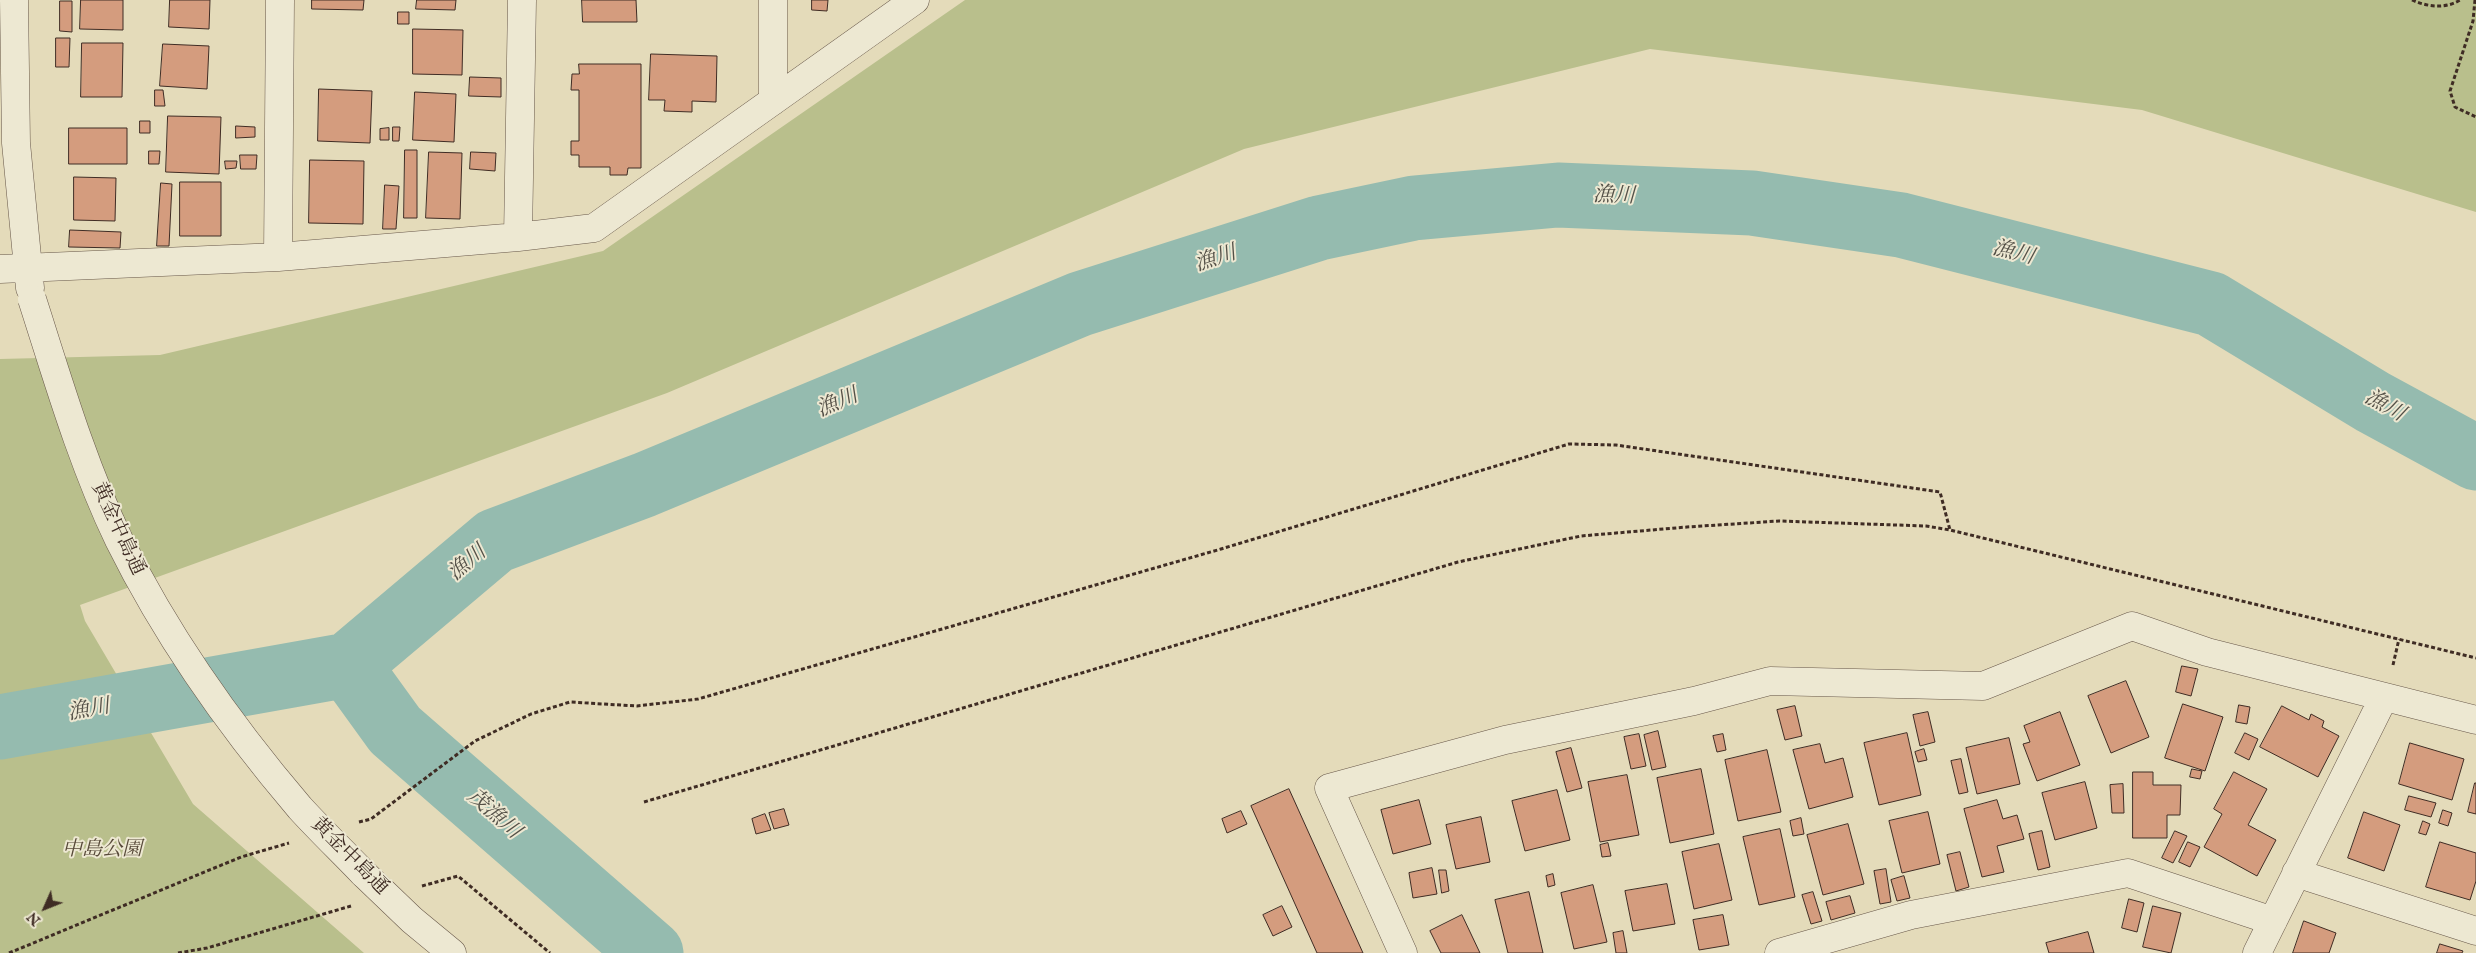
<!DOCTYPE html>
<meta charset="utf-8">
<style>
body{margin:0}
#map{position:relative;width:2476px;height:953px;overflow:hidden;background:#e4dbba;font-family:"IM FELL English",serif}
canvas{display:block}
.north{position:absolute;left:20px;top:883px;width:50px;height:50px;-webkit-text-stroke:4px #ede8d2;paint-order:stroke;rotate:226deg;font-size:14px;font-weight:700;line-height:20px;text-align:center;color:#3f2c24}
.north::after{content:'';display:block;margin:auto;width:18px;height:22px;background:#3f2c24;clip-path:polygon(50% 0,100% 100%,50% 72%,0 100%)}
</style>
<div id="map">
<canvas width="2476" height="953"></canvas>
<div class="north">N</div>
</div>
<script>
const ctx = document.querySelector('canvas').getContext('2d');
ctx.lineJoin = 'round';
function paint(path, color) { ctx.fillStyle = color; ctx.fill(path, 'evenodd'); }
function stroke(path, color, width, dash) { ctx.strokeStyle = color; ctx.lineWidth = width; ctx.lineCap = dash ? 'butt' : 'round'; ctx.setLineDash(dash || []); ctx.stroke(path); }
function label(font, color, halo, rows, align = 'center') {
  ctx.font = font + ' "IM FELL English","Noto Serif JP",serif'; ctx.lineWidth = 4; ctx.setLineDash([]); ctx.textBaseline = 'middle'; ctx.strokeStyle = halo; ctx.fillStyle = color; for (const [text, x, y, turn = 0] of rows) {
    ctx.save(); ctx.translate(x, y); ctx.rotate((+turn || 0) * Math.PI / 180); ctx.textAlign = isNaN(turn) ? turn : align; if (halo) ctx.strokeText(text, 0, 0); ctx.fillText(text, 0, 0); ctx.restore();
  }
}
paint(new Path2D(`
 M965 0H2476V212L2142 110 1650 49 1244 149 667 393 80 605 85 621 193 804 364 953H0V359L160 355 603 251Z`), '#b9bf8c');
stroke(new Path2D(`
 M348 665 395 730 651 953
 M0 727 348 665 495 541 644 485 1080 304 1319 228 1414 208 1558 195 1752 203 1901 225 2211 304 2373 402 2476 458`), '#95bbaf', 65);
const building = new Path2D(`
 M81 0H123V30L80 29Z
 M170 0H210L209 29 169 27Z
 M312 0H364L363 10 312 9Z
 M417 0H456L455 10 416 9Z
 M582 0H636L637 22H583Z
 M812 0H828L827 11 812 10Z
 M60 1H72V32L60 31Z
 M398 12H409V24H398Z
 M413 29 463 30 462 75 413 74Z
 M56 38H70L69 67H56Z
 M82 43H123L122 97H81Z
 M163 44 209 46 207 89 160 86Z
 M651 54 717 56 716 102 692 101V112L664 111 665 100H649Z
 M579 64H641V168H628L627 175H610V167H579V155H571V141H579V90H571L572 74H579Z
 M470 77 501 78V97L469 96Z
 M319 89 372 91 370 143 318 141Z
 M155 90H163L165 106H155Z
 M415 92 456 94 454 142 413 140Z
 M168 116 221 117 219 174 166 172Z
 M140 121H150V133H140Z
 M236 126 255 127V137L236 138Z
 M393 127H400L399 141H393Z
 M69 128H127V164H69Z
 M389 128V140H380V129Z
 M405 150H417V218H404Z
 M149 151H160L159 164H149Z
 M429 152 462 153 460 219 426 218Z
 M471 152 496 153 495 171 470 169Z
 M240 155H257L256 169H241Z
 M310 160 364 161 363 224 309 223Z
 M225 161H237L236 168 226 169Z
 M74 177 116 178 115 221 74 220Z
 M180 182H221V236H180Z
 M161 183 172 184 169 246H157Z
 M385 185 399 186 396 229H383Z
 M70 230 121 232 120 248 69 247Z
 M2182 666 2198 669 2191 696 2176 692Z
 M2126 681 2149 737 2111 753 2088 696Z
 M2183 704 2223 717 2205 771 2165 758Z
 M2239 705 2250 707 2247 724 2236 722Z
 M1795 706 1802 736 1785 740 1777 710Z
 M2282 706 2309 720 2311 714 2324 721 2322 727 2339 736 2318 777 2260 747Z
 M1928 712 1935 742 1920 746 1913 715Z
 M2060 712 2080 765 2037 781 2023 744 2030 742 2024 726Z
 M1658 731 1666 767 1652 770 1644 735Z
 M1907 733 1921 795 1879 805 1864 743Z
 M2245 733 2258 739 2249 760 2235 753Z
 M1639 734 1646 766 1631 769 1624 737Z
 M1723 734 1726 750 1717 752 1713 736Z
 M2009 738 2020 784 1977 794 1966 748Z
 M2410 743 2464 759 2452 800 2399 784Z
 M1820 744 1825 763 1843 758 1853 797 1809 809 1793 750Z
 M1571 748 1582 788 1567 792 1556 752Z
 M1924 749 1927 760 1918 762 1915 752Z
 M1767 750 1781 812 1738 821 1725 760Z
 M1961 759 1968 792 1959 794 1951 761Z
 M1701 769 1714 834 1670 843 1657 778Z
 M2192 769 2202 771 2200 779 2190 777Z
 M2133 772H2153V785H2181L2180 815H2167V838H2133Z
 M2234 772 2267 789 2248 825 2276 840 2257 876 2204 847 2222 814 2214 809Z
 M1627 775 1639 835 1600 842 1588 782Z
 M2085 782 2097 828 2055 840 2042 793Z
 M2475 783H2476V814L2468 812Z
 M2123 784 2124 813H2112L2110 785Z
 M1289 789 1363 953H1317L1251 806Z
 M1557 790 1570 840 1525 851 1512 801Z
 M2409 796 2436 803 2431 817 2405 810Z
 M1419 800 1431 844 1393 854 1381 810Z
 M1997 800 2003 819 2017 815 2024 839 1997 846 2004 872 1982 877 1964 809Z
 M784 809 789 825 774 829 769 813Z
 M2443 810 2452 813 2448 826 2439 823Z
 M1241 811 1247 824 1227 833 1222 819Z
 M1928 812 1940 864 1902 873 1889 821Z
 M2364 812 2400 825 2384 871 2348 858Z
 M765 814 771 830 756 834 752 819Z
 M1481 817 1490 862 1456 869 1446 825Z
 M1801 818 1804 834 1793 836 1790 821Z
 M2423 821 2430 824 2426 835 2419 833Z
 M1848 824 1864 884 1823 895 1807 835Z
 M1780 829 1795 897 1759 905 1743 837Z
 M2042 831 2050 867 2038 870 2029 834Z
 M2175 831 2187 836 2173 863 2162 858Z
 M2188 842 2200 847 2190 867 2179 862Z
 M2440 842 2476 853V881L2470 900 2426 887Z
 M1608 843 1611 856 1602 857 1600 845Z
 M1719 844 1732 900 1694 909 1682 852Z
 M1960 852 1969 887 1956 891 1947 855Z
 M1432 868 1437 894 1413 898 1409 873Z
 M1886 869 1891 902 1880 904 1874 871Z
 M1439 870H1446L1449 891 1442 893Z
 M1553 874 1555 885 1548 887 1546 876Z
 M1904 876 1910 898 1897 901 1891 880Z
 M1667 884 1675 924 1633 931 1625 891Z
 M1593 885 1607 942 1574 949 1561 893Z
 M1529 892 1543 953H1508L1495 900Z
 M1813 892 1822 921 1811 924 1802 895Z
 M1850 896 1855 913 1831 920 1826 902Z
 M2129 899 2144 903 2137 932 2122 928Z
 M1282 906 1292 927 1273 936 1263 915Z
 M2153 906 2181 913 2171 953 2143 947Z
 M1462 915 1480 953H1441L1430 931Z
 M1723 915 1729 945 1699 950 1693 920Z
 M2304 921 2336 933 2329 953H2293Z
 M1623 931 1627 953H1616L1613 933Z
 M2088 932 2094 953H2049L2046 943Z
 M2440 944 2463 951 2462 953H2437Z`);
paint(building, '#d49c7e');
stroke(building, '#3f2c24', 1);
const minor = new Path2D(`
 M14 0 16 143 30 288
 M773 0V101
 M518 237 522 0
 M278 257 280 0
 M0 269 278 257 518 237 594 228 915 0
 M363 873 412 920 452 953
 M2296 873 2476 931
 M1403 953 1329 788 1505 740 1694 701 1770 681 1983 686 2132 626 2207 652 2476 720
 M1779 953 1911 915 2128 873 2273 921
 M2257 953 2384 697`);
stroke(minor, '#68584a', 29);
stroke(new Path2D(`
 M2412 0C2427 7 2446 9 2460 0
 M2475 0 2473 21 2450 91 2455 107 2476 117
 M2393 665 2399 639
 M644 802 1458 562 1581 536 1687 527 1779 521 1926 526 1950 530 2476 658
 M359 822 371 819 475 741 531 714 570 702 637 706 698 699 1221 549 1569 444 1616 445 1940 492 1950 530
 M422 886 458 876 550 953
 M9 953 241 857 289 843
 M178 953 207 948 351 906`), '#3f2c24', 3, [4, 2.5]);
stroke(minor, '#ede8d2', 28);
const minorBridge = new Path2D(`
 M32 299C58 380 82 463 119 540 167 637 230 726 300 808 320 830 342 851 363 873`);
stroke(minorBridge, '#68584a', 29, []);
stroke(minorBridge, '#ede8d2', 28);
label('20px', '#3f2c24', '#ede8d2', [
 ["黄金中島通",117,529,65],
 ["黄金中島通",349,857,45]
]);
label('italic 20px', '#574939', '#ede8d2', [
 ["中島公園",102,851]
]);
label('italic 21px', '#545047', '#ede8d2', [
 ["漁川",1614,197,2],
 ["漁川",2013,254,14],
 ["漁川",1216,260,-18],
 ["漁川",838,404,-23],
 ["漁川",2384,407,29],
 ["漁川",468,564,-40],
 ["漁川",89,711,-10],
 ["茂漁川",493,815,41]
]);
</script>
